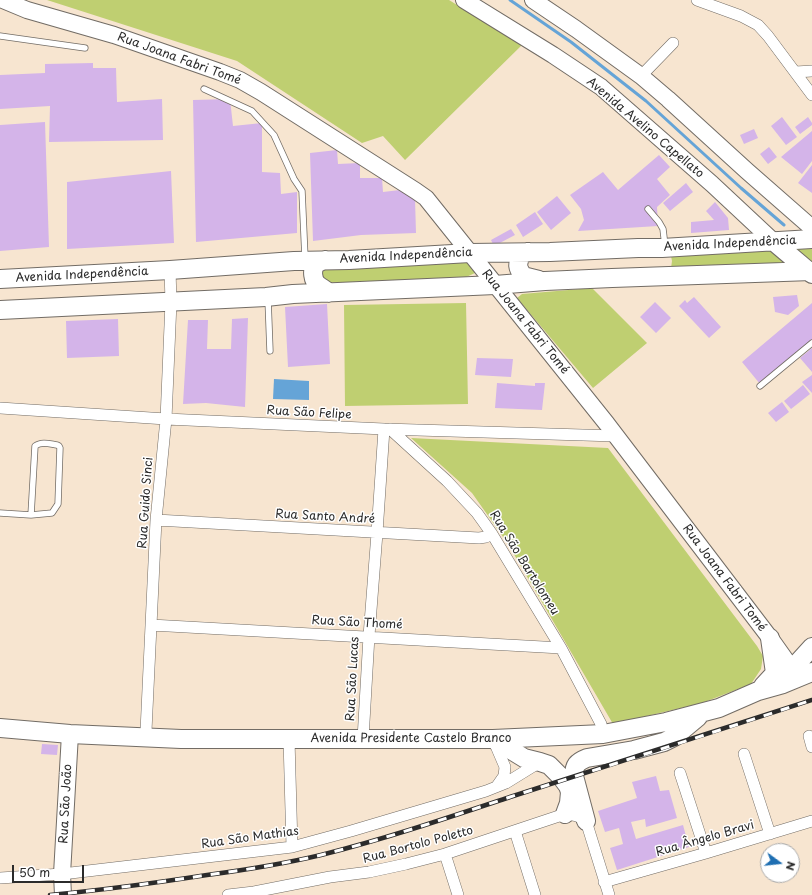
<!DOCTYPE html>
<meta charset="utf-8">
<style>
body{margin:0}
#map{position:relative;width:812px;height:895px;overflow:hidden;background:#f7e5d0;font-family:"Playpen Sans",sans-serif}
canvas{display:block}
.north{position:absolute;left:760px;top:843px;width:40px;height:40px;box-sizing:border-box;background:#fff;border:1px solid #aaa;border-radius:50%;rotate:105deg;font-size:11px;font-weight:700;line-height:16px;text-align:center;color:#2b2b2b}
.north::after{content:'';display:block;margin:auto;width:14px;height:18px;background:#1f6fb2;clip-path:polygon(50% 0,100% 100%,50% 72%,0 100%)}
.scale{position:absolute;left:12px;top:865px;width:72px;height:18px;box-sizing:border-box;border:2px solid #2b2b2b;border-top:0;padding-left:5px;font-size:12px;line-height:14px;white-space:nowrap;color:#2b2b2b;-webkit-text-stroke:3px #fff;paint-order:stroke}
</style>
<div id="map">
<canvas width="812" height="895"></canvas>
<div class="north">N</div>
<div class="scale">50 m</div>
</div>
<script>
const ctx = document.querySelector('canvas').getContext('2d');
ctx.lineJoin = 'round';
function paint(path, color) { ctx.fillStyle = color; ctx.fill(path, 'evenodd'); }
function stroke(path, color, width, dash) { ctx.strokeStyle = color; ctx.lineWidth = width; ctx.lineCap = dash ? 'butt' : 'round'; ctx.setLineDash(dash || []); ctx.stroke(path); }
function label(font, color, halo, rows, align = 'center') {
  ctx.font = font + ' "Playpen Sans",sans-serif'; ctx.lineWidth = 3; ctx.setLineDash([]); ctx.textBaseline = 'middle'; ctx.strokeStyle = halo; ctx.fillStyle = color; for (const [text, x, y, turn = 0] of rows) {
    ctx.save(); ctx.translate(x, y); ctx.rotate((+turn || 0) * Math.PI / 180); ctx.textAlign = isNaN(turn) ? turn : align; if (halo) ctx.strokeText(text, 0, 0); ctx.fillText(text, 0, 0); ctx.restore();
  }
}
paint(new Path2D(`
 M47 0H449L522 45 405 160 383 136 362 143 237 61Z
 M765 246 787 265 671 268 672 261 671 256Z
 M812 247V263L797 250V249Z
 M470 257 478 269 475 273 464 278 322 283 317 271 324 263Z
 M592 288 647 343 593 388 517 298 522 294Z
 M466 303 468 404 345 406 344 305Z
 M411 438 608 448 757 646 763 656 761 669 751 684 702 703 613 724 508 544 472 493Z`), '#bfcf71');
paint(new Path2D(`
 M274 379 309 381V400L273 399Z`), '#65a4d7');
stroke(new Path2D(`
 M510 0 571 42 646 101 741 188 784 225`), '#65a4d7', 3);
paint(new Path2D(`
 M93 63V68H116L117 102 162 99 163 140 49 142 50 106 0 109V75L45 73V64Z
 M230 99 233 126 262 123V172L280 173 281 194 297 192V233L196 242 193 100Z
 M782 117 797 137 786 145 771 126Z
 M808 117 812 123V125L800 134 795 127Z
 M45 122 49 247 0 251V125Z
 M754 129 758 138 744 144 740 135Z
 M812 131V161L802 174 781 157Z
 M769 147 777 157 768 164 760 154Z
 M337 150 338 164 360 163V178H382L383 192 400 190 415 199 416 233 361 235 313 241 310 153Z
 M659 155 670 167 657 179 670 195 657 207 658 226 578 231 584 220 581 209 570 195 603 172 618 190Z
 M812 165V193L798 183Z
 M171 171 174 243 67 249V182Z
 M686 183 693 192 670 211 663 203Z
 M557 196 571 213 551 230 537 212Z
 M715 202 728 218 729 230 691 233V222L714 220 706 211Z
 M535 212 543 224 523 237 516 225Z
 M511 229 515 235 494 246 491 240Z
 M797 295 799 306 788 315 775 312 773 297Z
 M694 297 721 327 709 338 679 306 685 300 687 303Z
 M655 302 671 318 656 333 640 317Z
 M812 303V340L760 384 742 362Z
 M327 304 330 364 288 367 285 307Z
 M248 318 245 407 206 403 183 404 188 320H208L207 349H231L232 319Z
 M118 319 119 356 67 358 66 321Z
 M812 348V372L800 358Z
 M477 358 513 359 511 377 475 375Z
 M812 375V393L802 382Z
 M497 383 535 386V383H545L542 410 495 408Z
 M803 385 810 394 791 409 784 401Z
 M782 402 789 412 776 422 768 413Z
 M42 744 58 745 57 755 41 754Z
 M656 776 660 791 669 790 677 818 646 827 645 819 631 822 636 839 683 825 689 847 617 870 610 848 623 844 619 828 605 832 598 811 637 798 632 782Z`), '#d4b4e9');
const lane = new Path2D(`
 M0 36 85 48
 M204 89 252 111 274 135 294 179 302 191 305 258
 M648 209 659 222 663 229 665 246
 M268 299 270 351
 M760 386 812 343
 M0 513 31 515 52 513 58 504 60 448 59 446 57 445C50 444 42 441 35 446L31 515`);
const street = new Path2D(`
 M697 0 741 16 758 25 768 36 812 95
 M796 72 812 71
 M641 76 673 43
 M0 408 166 419 384 429 616 436
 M390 429 447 481 477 513 492 534 561 648 601 724 603 734
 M156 520 479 538 486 537 492 534
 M151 625 561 648
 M809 736 812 747
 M147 737 146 731 156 520 166 419 171 302 170 270
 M289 739 292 847
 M363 739 369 636 377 533 384 429
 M493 739 505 767 504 776 497 786
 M744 754 770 834
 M680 773 706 853
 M515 831 535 895
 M445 854 458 895
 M0 878 62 874 292 847 351 831 486 791 506 783 540 762
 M604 882 706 853 812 821
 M228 895 254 892 330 877 369 872 406 864 445 854 565 814C574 815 580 816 586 821L609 895`);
const secondary = new Path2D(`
 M3 0 27 10 114 35 220 72 240 80 261 92 416 191 426 198 607 424 770 638 792 669
 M464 0 553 55 601 87 712 184 773 241
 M533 0 576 29 641 76 668 99 747 171 812 228
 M63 895 62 874 70 734`);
const primary = new Path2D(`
 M773 241 812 274
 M528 252 521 255C517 265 517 267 523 276L539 280
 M325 260C322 261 319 262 316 264 311 270 313 281 318 285 322 288 326 290 329 293
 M0 279 170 270 294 261 349 260 470 253 550 252 638 248H662L812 239
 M0 310 266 297 293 294 495 285 545 281 612 278 812 271
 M776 680 792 669 812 647
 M763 686 775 673 770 638
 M0 728 70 734 181 739H493L603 734 666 722 719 708 758 691 783 684 812 672
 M493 739 524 758 540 762 549 765 562 778 568 786 570 792 569 803 565 814
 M586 821 574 776C574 765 577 762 587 758L634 750 664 742 674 737 698 717`);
stroke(lane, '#726c65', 7);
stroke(street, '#726c65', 12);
stroke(secondary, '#726c65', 18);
stroke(primary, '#726c65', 20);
stroke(lane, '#fff', 5.5);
stroke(street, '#fff', 11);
stroke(secondary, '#fff', 16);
stroke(primary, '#fff', 18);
const rail = new Path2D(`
 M50 895C103 890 155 883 207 875 245 870 283 864 321 855 385 839 447 818 510 797 611 765 712 733 812 700`);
stroke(rail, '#2b2b2b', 4.5);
stroke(rail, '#fff', 3, [9]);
label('12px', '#2b2b2b', '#fff', [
 ["Rua Joana Fabri Tomé",179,59,20],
 ["Avenida Avelino Capellato",645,128,40],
 ["Avenida Independência",730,244,-3],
 ["Avenida Independência",406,256,-3],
 ["Avenida Independência",82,275,-3],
 ["Rua Joana Fabri Tomé",525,322,51],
 ["Rua São Felipe",309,413,3],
 ["Rua Guido Sinci",146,503,-86],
 ["Rua Santo André",325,517,3],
 ["Rua São Bartolomeu",524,563,58],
 ["Rua Joana Fabri Tomé",724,578,53],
 ["Rua São Thomé",357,623,3],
 ["Rua São Lucas",353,679,-87],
 ["Avenida Presidente Castelo Branco",411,739],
 ["Rua São João",66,804,-87],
 ["Rua São Mathias",250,838,-8],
 ["Rua Ângelo Bravi",705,839,-16],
 ["Rua Bortolo Poletto",418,845,-15]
]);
</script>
